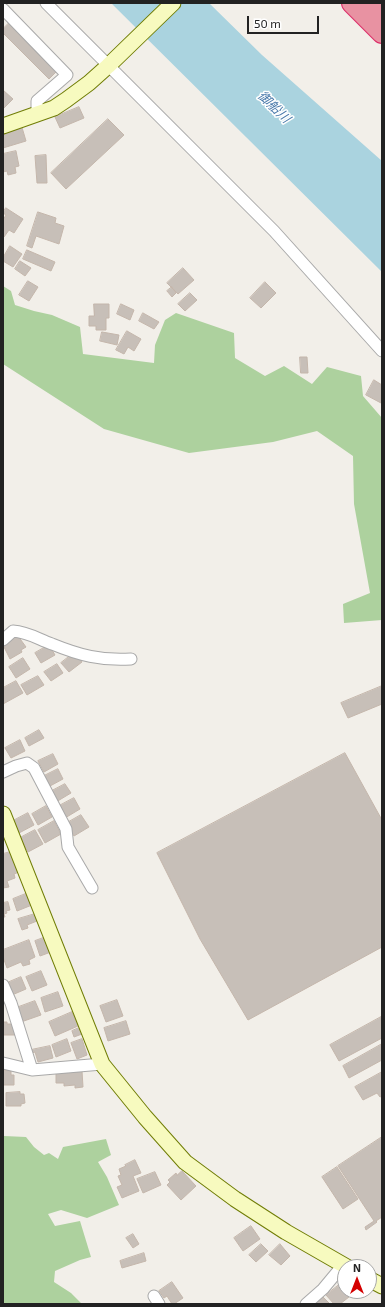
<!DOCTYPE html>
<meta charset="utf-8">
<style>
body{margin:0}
#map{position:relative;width:385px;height:1307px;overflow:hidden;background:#f2efe9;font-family:"Exo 2",sans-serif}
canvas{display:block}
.frame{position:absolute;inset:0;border:4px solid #222;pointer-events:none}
.north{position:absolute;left:337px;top:1259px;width:40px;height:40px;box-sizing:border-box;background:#fff;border:1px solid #a7a7a7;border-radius:50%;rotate:0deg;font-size:11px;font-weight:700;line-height:16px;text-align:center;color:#222}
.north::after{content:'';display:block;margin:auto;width:14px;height:18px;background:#d40000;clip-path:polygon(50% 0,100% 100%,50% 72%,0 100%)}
.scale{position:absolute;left:247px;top:16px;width:72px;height:18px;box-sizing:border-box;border:2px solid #222;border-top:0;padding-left:5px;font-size:12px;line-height:14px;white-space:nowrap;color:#222;-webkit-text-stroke:3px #fff;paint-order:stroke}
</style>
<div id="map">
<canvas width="385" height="1307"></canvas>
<div class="frame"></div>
<div class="north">N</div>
<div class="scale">50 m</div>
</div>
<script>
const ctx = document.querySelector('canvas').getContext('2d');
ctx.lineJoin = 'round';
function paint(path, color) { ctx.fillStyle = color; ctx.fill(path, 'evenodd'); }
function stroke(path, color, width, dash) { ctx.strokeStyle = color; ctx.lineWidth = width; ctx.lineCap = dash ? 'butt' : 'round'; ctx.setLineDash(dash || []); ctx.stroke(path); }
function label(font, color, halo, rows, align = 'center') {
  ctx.font = font + ' "Exo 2","Noto Sans JP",sans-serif'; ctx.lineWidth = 3; ctx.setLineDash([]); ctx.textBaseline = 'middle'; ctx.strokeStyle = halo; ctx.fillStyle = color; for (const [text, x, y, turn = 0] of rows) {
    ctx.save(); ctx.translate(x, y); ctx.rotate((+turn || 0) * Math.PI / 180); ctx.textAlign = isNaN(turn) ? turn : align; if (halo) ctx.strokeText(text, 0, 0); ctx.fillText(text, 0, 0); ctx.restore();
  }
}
paint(new Path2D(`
 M3 286 11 291 15 305 34 311 52 315 80 327 83 354 154 363 155 345 165 320 176 313 234 333 235 358 265 376 284 366 312 384 327 367 361 376 363 396 382 418V620L344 623 343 604 370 593 354 504 353 456 317 431 273 442 189 453 104 429 3 364Z
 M3 1124H4V1136L26 1137 34 1147 44 1155 49 1153 58 1159 63 1147 106 1139 111 1155 98 1162 107 1177 119 1205 87 1218 61 1210 48 1214 55 1226 80 1221 91 1257 80 1260 55 1271 54 1282 71 1293 82 1304H3Z`), '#add19e');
paint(new Path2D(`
 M111 3H209L262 55 382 161V272Z`), '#aad3df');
const building = new Path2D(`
 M12 20 60 68 49 79 3 33V29Z
 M3 90 13 99 3 109Z
 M79 107 84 118 60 128 55 117Z
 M108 119 124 135 66 189 51 173Z
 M21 124 26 141 3 148V130Z
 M16 151 19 166 15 167 16 173 8 175 7 171 3 172V154Z
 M46 155 47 183H37L35 156Z
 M6 208 23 219 14 233 9 230 4 237 3 236V220L6 215 3 213Z
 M38 212 56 218 55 223 64 226 59 244 36 236 32 248 27 246Z
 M10 246 22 254 13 267 3 261V258Z
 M27 250 55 262 51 271 23 259Z
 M20 261 31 268 25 276 15 269Z
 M183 268 194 280 178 294 167 283Z
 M28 281 38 287 29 301 19 295Z
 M265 282 276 293 261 308 250 298Z
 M172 287 176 293 172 297 167 291Z
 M190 293 197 300 185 311 178 304Z
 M94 304H109V318H106V330H96V326H89V316H94Z
 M121 304 134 310 130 320 117 314Z
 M143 313 159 322 154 329 139 321Z
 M127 331 141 339 134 351 128 347 124 354 116 350Z
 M102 332 119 335 117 345 100 341Z
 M300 357H307L308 373H301Z
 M374 380 382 385 381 403 366 395Z
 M18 636 26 647 21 650 22 652 10 659 3 645Z
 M49 645 55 655 41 663 35 653Z
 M75 652 82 662 69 672 61 663Z
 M23 658 30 669 16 678 9 667Z
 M57 664 63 673 51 681 44 672Z
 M38 676 44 685 27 695 21 685Z
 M16 681 23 693 3 704V688Z
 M382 686V704L348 718 341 703Z
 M39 730 44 738 29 746 25 738Z
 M20 740 25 751 11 758 5 748Z
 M345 753 382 820V947L248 1020 200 939 157 853Z
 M53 754 58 764 44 772 38 761Z
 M58 769 63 779 50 786 44 776Z
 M65 784 71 793 56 802 50 792Z
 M74 798 80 809 65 818 59 806Z
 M46 806 52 817 38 825 32 814Z
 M28 813 34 825 19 833 13 821Z
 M81 815 89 827 74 836 67 823Z
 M54 821 61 834 45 843 38 830Z
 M35 830 43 844 28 852 20 838Z
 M14 851 19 872 14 874 15 878 7 881 9 887 3 888V854Z
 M28 893 32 905 17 911 13 899Z
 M8 902 10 910 6 911 7 913 4 914 5 917H3V903Z
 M35 914 37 921 27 925 28 928 22 930 18 919Z
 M46 937 51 952 40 956 35 941Z
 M29 940 35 957 29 960 30 964 23 966 21 962 7 968 3 957V950Z
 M41 971 47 985 32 991 26 977Z
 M21 977 26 989 12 995 7 983Z
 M58 992 63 1006 45 1012 41 998Z
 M117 1000 123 1016 106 1022 100 1006Z
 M35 1001 41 1015 21 1022 16 1008Z
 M72 1012 78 1026 55 1036 49 1022Z
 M381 1017 382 1038 339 1061 330 1045Z
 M126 1021 130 1034 108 1041 104 1028Z
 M3 1022H7V1024H14L15 1035H3Z
 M79 1028 82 1034 74 1037 72 1031Z
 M67 1039 71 1051 56 1057 52 1045Z
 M82 1039 87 1055 77 1059 71 1043Z
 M382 1044V1060L349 1078 343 1066Z
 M50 1046 53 1058 38 1062 35 1052 32 1053 31 1050Z
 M3 1070 11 1071V1075H14V1085H3Z
 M82 1071 83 1087 75 1088V1085L64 1086V1083H56V1073Z
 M382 1072V1096L380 1097 377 1093 363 1100 355 1087Z
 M20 1092V1094H24L25 1103 21 1104V1106H6V1093Z
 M382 1137V1217L376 1221 377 1222 366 1230 365 1227 374 1221 338 1166Z
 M135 1160 141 1173 133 1176 139 1191 122 1198 117 1187 122 1185 118 1176 121 1175 119 1169 126 1166 125 1165Z
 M337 1167 358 1199 343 1209 322 1177Z
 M182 1171 196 1186 181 1200 167 1185 170 1182 168 1180 176 1173 177 1175Z
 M155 1172 161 1185 143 1193 137 1179Z
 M251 1226 260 1239 243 1251 234 1238Z
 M133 1234 139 1244 133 1248 126 1238Z
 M261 1244 268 1251 256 1262 249 1255Z
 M280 1244 290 1256 281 1265 269 1255Z
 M144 1253 146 1261 122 1268 120 1261Z
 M172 1282 183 1298 174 1304H172L167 1296 164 1298 159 1291Z
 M339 1285 349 1297 340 1304H334L326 1295Z
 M322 1296 330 1304H314Z`);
paint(building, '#c7bfb8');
stroke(building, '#c4b6ab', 1);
const street = new Path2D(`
 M46 3 274 231 382 351
 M3 9 67 75 37 101V114
 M3 640 13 631C28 632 38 639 52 644 79 655 101 661 131 659
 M3 772 16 766 27 763 34 768 66 829 68 847 92 888
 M3 985 11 1003 32 1070
 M3 1063 32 1070 102 1064
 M154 1296 159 1304
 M306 1304 323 1289 343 1265`);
const secondary = new Path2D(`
 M3 126 54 108 66 100 89 83 108 66 173 3
 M3 814 102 1064 145 1117 185 1162 235 1199 286 1232 347 1267
 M369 1279 382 1286`);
const highway = new Path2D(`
 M352 3 382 33
 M373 3 382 11`);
stroke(street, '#a9a9a9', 13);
stroke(secondary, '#707d05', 17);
stroke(highway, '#dc2a67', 22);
stroke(street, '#fff', 11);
stroke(secondary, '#f7fabf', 15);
stroke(highway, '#e892a2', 20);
label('italic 13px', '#4a7aab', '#fff', [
 ["御船川",274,107,44]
]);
</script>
